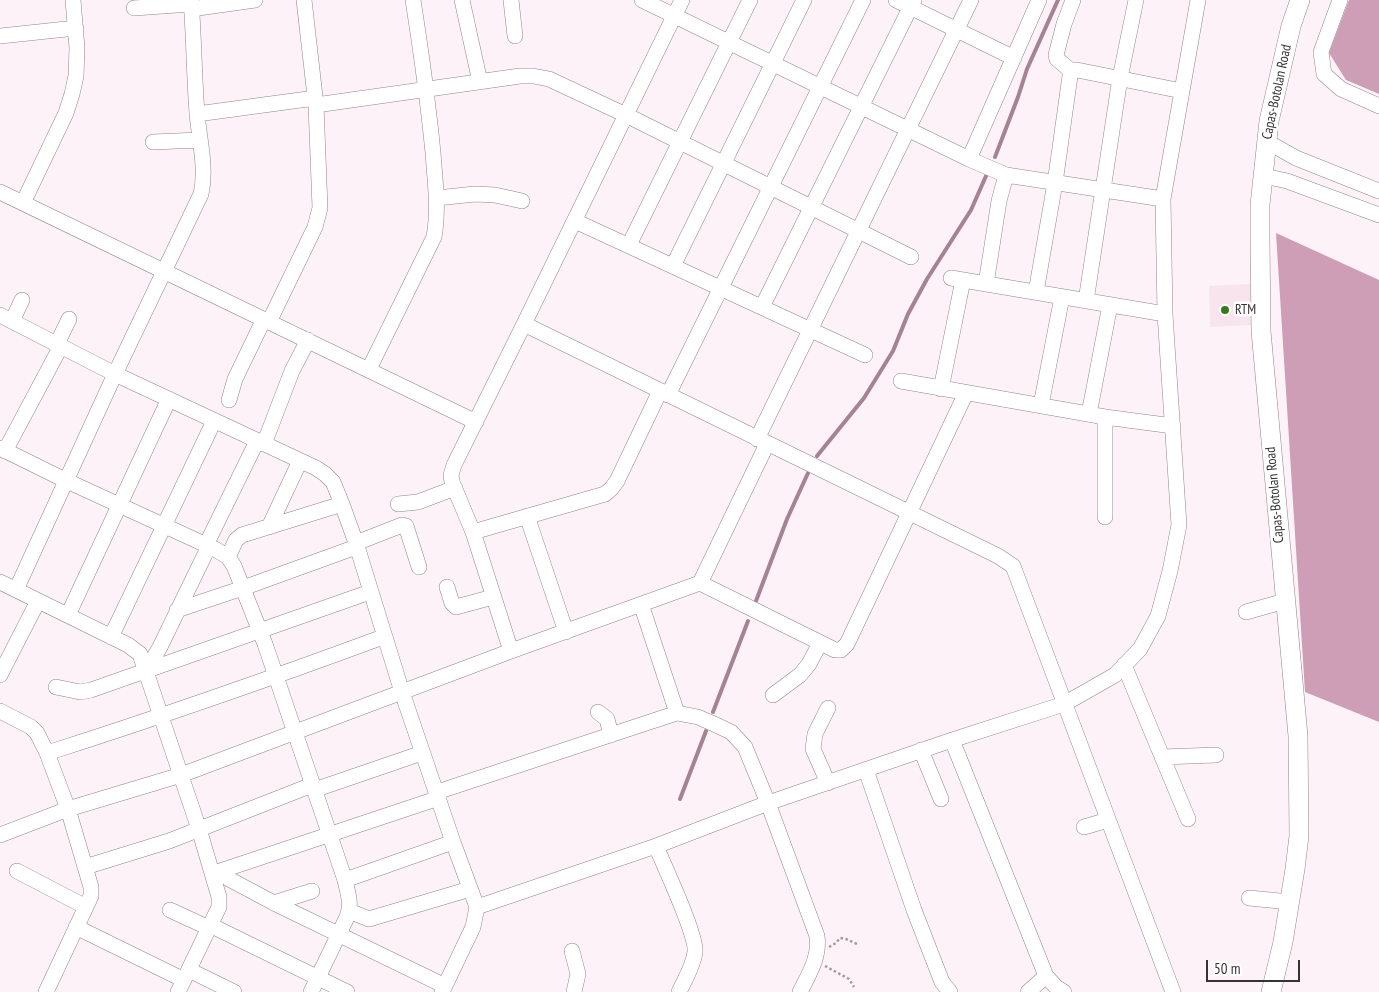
<!DOCTYPE html>
<style>
body{margin:0}
#map{position:relative;width:1379px;height:992px;overflow:hidden;background:#fdf2f7;font-family:"PT Sans Narrow",sans-serif}
canvas{display:block}
.scale{position:absolute;left:1206px;top:960px;width:94px;height:22px;box-sizing:border-box;border:2px solid #373334;border-top:0;padding-left:6px;font-size:15px;line-height:18px;white-space:nowrap;color:#373334;-webkit-text-stroke:4px #fff;paint-order:stroke}
</style>
<div id="map">
<canvas width="1379" height="992"></canvas>
<div class="scale">50 m</div>
</div>
<script>
const ctx = document.querySelector('canvas').getContext('2d');
ctx.lineJoin = 'round';
function paint(path, color) { ctx.fillStyle = color; ctx.fill(path, 'evenodd'); }
function stroke(path, color, width, dash) { ctx.strokeStyle = color; ctx.lineWidth = width; ctx.lineCap = dash ? 'butt' : 'round'; ctx.setLineDash(dash || []); ctx.stroke(path); }
function label(font, color, halo, rows, align = 'center') {
  ctx.font = font + ' "PT Sans Narrow",sans-serif'; ctx.lineWidth = 5; ctx.setLineDash([]); ctx.textBaseline = 'middle'; ctx.strokeStyle = halo; ctx.fillStyle = color; for (const [text, x, y, turn = 0] of rows) {
    ctx.save(); ctx.translate(x, y); ctx.rotate((+turn || 0) * Math.PI / 180); ctx.textAlign = isNaN(turn) ? turn : align; if (halo) ctx.strokeText(text, 0, 0); ctx.fillText(text, 0, 0); ctx.restore();
  }
}
paint(new Path2D(`
 M1251 284 1252 325 1210 327 1209 286Z`), '#f8e4ed');
paint(new Path2D(`
 M1349 0H1379V94L1346 80 1329 53Z
 M1276 233 1379 280V722L1305 692Z`), '#cd9eb5');
stroke(new Path2D(`
 M995 157 1018 97 1027 69 1058 0
 M817 456 864 398 893 351 908 314 927 279 971 210 986 176
 M756 601 787 519 808 473
 M713 712 748 621
 M680 799 706 731`), '#a68393', 4);
const minor = new Path2D(`
 M462 0 480 82
 M511 0 515 36
 M642 0 969 159 1006 175 1163 199
 M896 0 1014 58
 M1340 0 1321 52 1324 74 1341 89 1379 106
 M134 8 191 4
 M191 9 255 0
 M0 36 76 28
 M1070 70H1077L1182 91
 M316 105 520 76H533L549 79 626 115 911 257
 M197 114 315 98
 M1266 141 1296 158 1379 191
 M153 142 200 140
 M969 159 1039 0
 M1264 176 1287 181 1379 215
 M0 192 476 422
 M437 198 475 194 495 195 522 201
 M23 203 66 113 72 94 76 76 77 48 73 0
 M575 221 865 355
 M629 245 750 0
 M673 266 804 0
 M951 278 1165 314
 M986 284 999 201 1006 175
 M1036 292 1055 183 1070 76V70L1057 59 1056 55 1064 24 1073 0
 M1086 301 1120 78 1136 0
 M762 307 914 0
 M0 315 115 374 316 468 325 474 333 482 342 504 356 543 402 692 453 842 477 907 473 927 442 992
 M12 321 22 300
 M269 322 315 227 320 208 316 105 304 0
 M524 324 998 556 1013 566 1173 992
 M57 344 69 319
 M369 369 434 237C439 209 435 181 433 153 428 101 421 51 413 0
 M901 381 1105 417 1173 426
 M941 389 963 280
 M668 395 863 0
 M229 400 235 379 264 319
 M1041 405 1062 297
 M1089 414 1110 305
 M1105 417V517
 M757 439 971 0
 M264 444 292 371 308 340
 M767 444 700 583 835 650H841L847 644 966 393
 M0 448 67 481 215 549 228 557 234 566 265 644 345 880C348 894 352 904 347 917L311 992
 M5 451 61 346
 M398 504 418 502 455 488
 M527 516 566 632
 M269 527 300 461
 M473 532 605 494 611 489 617 481 660 391
 M356 543 402 525 406 526 419 567
 M206 545 257 441
 M228 557 236 540 242 535 342 504
 M0 582 128 645 140 654 199 829 219 897V907L178 992
 M447 587 452 603 456 607 493 597
 M16 590 115 374 201 194C207 168 199 139 197 113 194 75 194 37 191 0
 M641 604 677 713
 M177 610 243 588 356 547
 M1246 612 1285 601
 M68 615 169 399
 M111 637 214 421
 M511 651 473 532 452 482 451 475 454 465 524 324 682 0
 M1124 665 1188 819
 M144 666 153 659 160 647 209 546
 M0 675 38 601
 M56 687 80 692 91 690 370 592
 M773 695 800 675 809 664 820 643
 M0 711 31 727 37 733 47 753 68 809 91 887V896L46 992
 M598 712 607 719 611 735
 M952 740 1046 976 1056 987 1064 992
 M921 750 941 799
 M47 753C160 717 272 678 383 637
 M1162 757 1216 755
 M866 770 914 910 942 982 950 992
 M828 783 813 749 815 734 828 708
 M314 790 422 753
 M437 792 677 713 698 717 714 724 731 732 745 747 768 803 817 936C820 957 809 974 800 992
 M1084 827 1108 820
 M0 835 68 809 181 775 511 651 700 583
 M656 846C664 866 697 935 695 952 693 967 685 979 679 992
 M85 867 169 841 312 785
 M223 870 226 876 229 879 274 903 445 986
 M17 871 86 907
 M214 873 439 798
 M345 880 453 842
 M1249 898 1290 902
 M274 903 312 891
 M477 907 656 846 768 803 952 740 1064 704 1115 675 1140 649 1158 616 1170 571 1179 525 1165 314 1163 199 1198 0
 M170 910 209 928
 M349 911 369 919 470 889
 M210 925 347 992
 M76 927 184 980
 M572 951 578 974 574 992
 M189 970 234 992
 M1028 992 1046 976`);
const major = new Path2D(`
 M1271 992 1283 942 1295 869 1299 836 1298 736 1261 331 1260 240V205L1269 121 1291 26 1300 0`);
stroke(minor, '#8f858a', 16);
stroke(major, '#8f858a', 20);
stroke(new Path2D(`
 M829 947 836 943 840 938 846 939 859 945
 M825 966 849 979 854 987`), '#a29a9d', 2.5, [2.5, 2.5]);
stroke(minor, '#fff', 15);
stroke(major, '#fff', 19);
for (const [x, y, r, color] of [
 [1225,310,5,"#35791a"]
]) { const dot = new Path2D(); dot.arc(x, y, r, 0, 2 * Math.PI); ctx.fillStyle = color; ctx.fill(dot); stroke(dot, '#fff', 2); }
label('14px', '#373334', '#fff', [
 ["Capas-Botolan Road",1277,92,-78],
 ["Capas-Botolan Road",1275,495,-95]
]);
label('14px', '#373334', '#fff', [
 ["RTM",1235,310]
], 'left');
</script>
